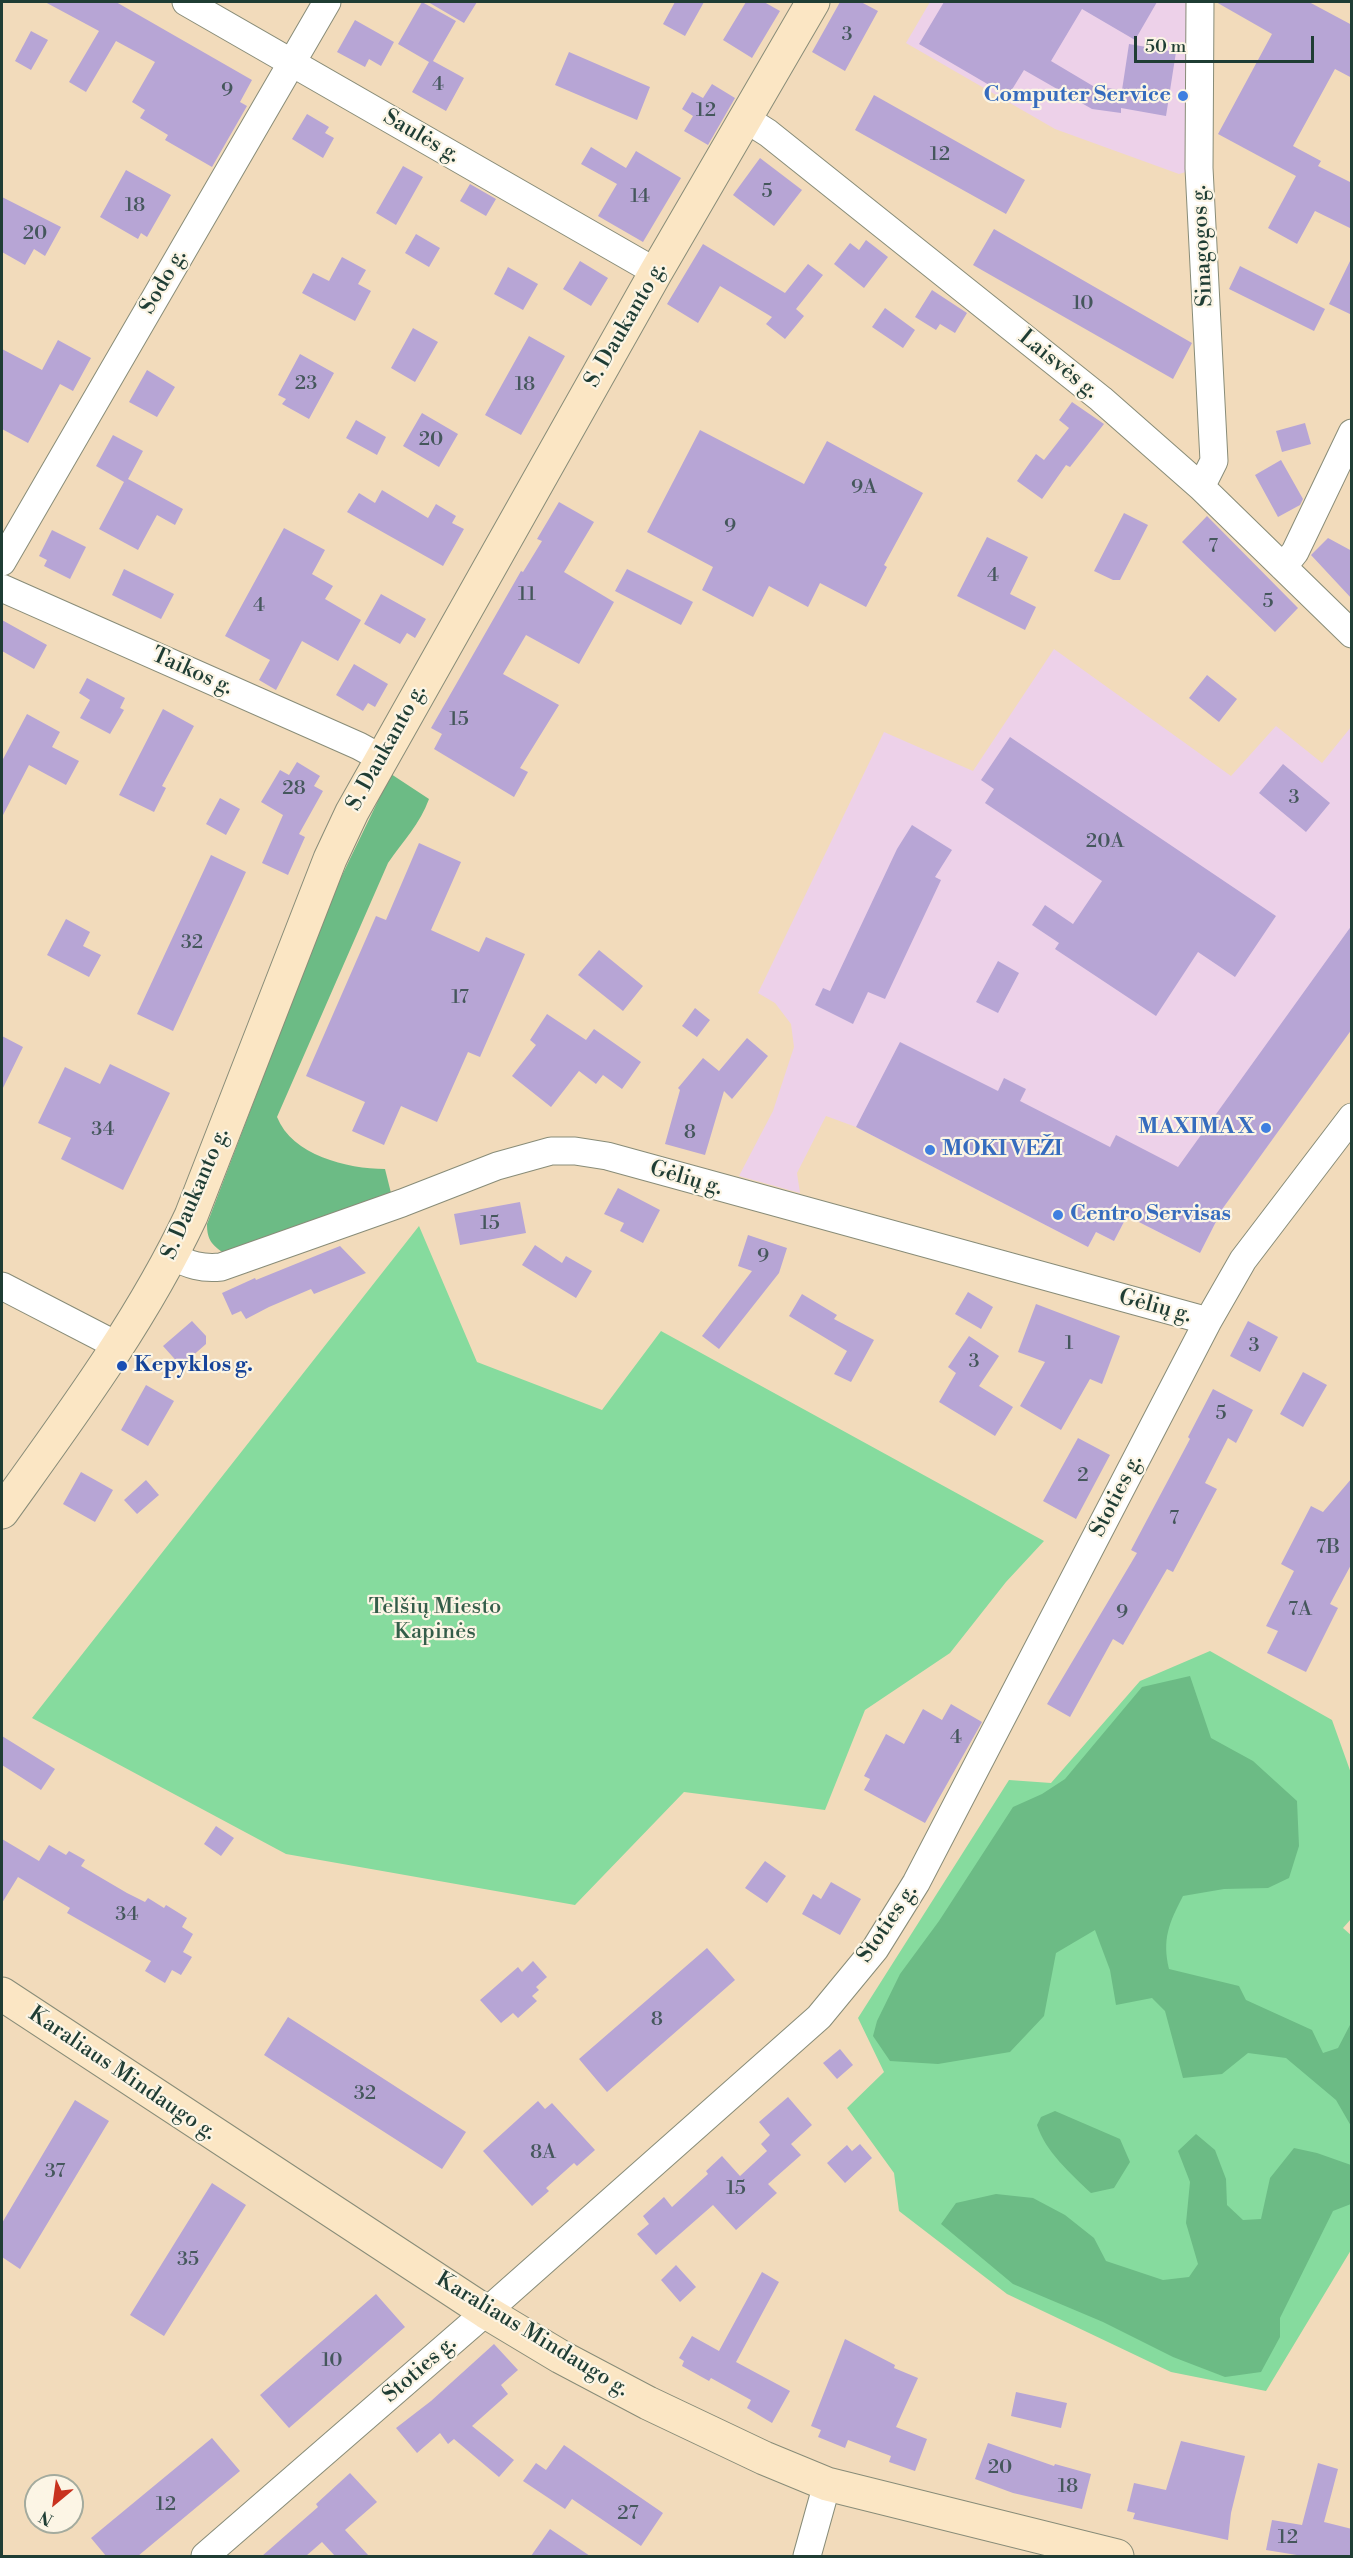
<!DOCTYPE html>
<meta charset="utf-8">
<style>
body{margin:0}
#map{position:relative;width:1353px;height:2558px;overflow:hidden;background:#f2dbbb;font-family:"Libre Bodoni",serif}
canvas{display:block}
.frame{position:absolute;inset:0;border:3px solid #1f3d34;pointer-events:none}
.north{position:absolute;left:24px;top:2474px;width:60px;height:60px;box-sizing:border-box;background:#fcf5e5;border:2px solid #a4ab9e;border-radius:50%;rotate:209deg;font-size:16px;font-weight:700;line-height:24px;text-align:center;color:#1f3d34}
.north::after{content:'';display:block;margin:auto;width:21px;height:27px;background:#c8321e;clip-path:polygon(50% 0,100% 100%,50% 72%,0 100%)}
.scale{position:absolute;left:1134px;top:36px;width:180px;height:27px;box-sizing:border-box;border:3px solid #1f3d34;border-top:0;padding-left:8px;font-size:18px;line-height:21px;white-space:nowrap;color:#1f3d34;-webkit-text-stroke:4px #fcf5e5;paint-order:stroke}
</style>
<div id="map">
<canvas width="1353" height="2558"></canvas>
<div class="frame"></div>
<div class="north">N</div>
<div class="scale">50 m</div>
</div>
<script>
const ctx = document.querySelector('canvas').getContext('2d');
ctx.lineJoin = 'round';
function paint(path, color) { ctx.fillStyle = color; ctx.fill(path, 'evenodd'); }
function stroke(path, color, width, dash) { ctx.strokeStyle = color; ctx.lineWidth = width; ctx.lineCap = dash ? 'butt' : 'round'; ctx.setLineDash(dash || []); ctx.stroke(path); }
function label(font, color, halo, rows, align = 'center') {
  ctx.font = font + ' "Libre Bodoni",serif'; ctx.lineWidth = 4.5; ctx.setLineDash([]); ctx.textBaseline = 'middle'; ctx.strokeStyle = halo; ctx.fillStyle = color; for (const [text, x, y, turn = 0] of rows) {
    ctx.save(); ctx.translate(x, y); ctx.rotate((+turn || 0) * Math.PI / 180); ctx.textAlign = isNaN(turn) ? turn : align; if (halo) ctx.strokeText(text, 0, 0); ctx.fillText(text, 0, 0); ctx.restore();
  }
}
paint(new Path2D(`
 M930 2H1200L1199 168 1179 174 1055 129 906 43Z
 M1054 649 1231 776 1276 726 1322 763 1351 727V1029L1223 1208 1200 1253 1127 1216 1114 1241 1096 1232 1088 1247 856 1127 826 1116 797 1173 800 1193 739 1176 773 1111 794 1047 791 1024 775 1003 758 993 884 732 973 771Z`), '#edd1e9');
paint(new Path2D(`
 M419 1226 477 1362 602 1410 661 1331 1044 1541 1006 1582 950 1653 865 1710 825 1810 684 1792 575 1905 286 1854 32 1718Z
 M1210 1651 1332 1720 1352 1776 1351 1919 1343 1928 1352 1936 1351 2250 1266 2391 1171 2372 1007 2294 899 2211 894 2173 847 2108 884 2072 858 2018 1009 1780 1051 1783 1140 1681Z`), '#86db9e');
paint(new Path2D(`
 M391 774 429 799C420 824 403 841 388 863L277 1117C292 1155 347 1169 385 1169L392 1197 225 1254C212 1245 207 1240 207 1224L333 894Z
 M1190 1676 1211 1738 1253 1761 1297 1801 1299 1846 1289 1878 1268 1888 1224 1889 1183 1896C1169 1923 1162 1939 1169 1969L1239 1986 1246 2000 1312 2030 1323 2053 1338 2048 1351 2023V2126L1336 2100 1286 2058 1248 2053 1222 2074 1183 2078 1165 2011 1152 1998 1116 2005 1110 1970 1095 1930 1056 1953 1044 2016 1010 2052 938 2064 890 2061 873 2036 877 2021 900 1974 939 1921 1013 1807 1042 1794 1065 1779 1142 1687Z
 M1055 2111 1120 2139 1130 2162 1114 2188 1091 2193C1071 2174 1045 2151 1037 2125L1041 2117Z
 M1196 2134 1215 2150 1226 2179 1227 2205 1243 2220 1261 2219 1270 2178 1294 2148 1317 2153 1351 2165V2204L1333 2211 1280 2318V2337L1261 2372 1225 2377 1173 2357 1103 2322 1013 2284 941 2224 956 2203 996 2194 1033 2198 1065 2215 1094 2238 1106 2261 1163 2280 1189 2277 1198 2264 1186 2223 1190 2182 1178 2151Z`), '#6cbb85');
paint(new Path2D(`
 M45 2H116L252 80 240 102 247 106 212 167 165 140 168 135 140 118 145 110 132 102 155 62 116 41 86 92 69 82 99 31Z
 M422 2 456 21 433 61 464 78 446 111 412 92 429 62 398 44Z
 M428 2H477L464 23Z
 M675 2H704L685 36 663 24Z
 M746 2H764L780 11 752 58 723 40Z
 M840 2H861L878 11 845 71 812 52Z
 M944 2H1157L1135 40 1082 9 1051 61 1093 86 1122 90 1129 44 1176 52 1166 116 1121 108V113L1092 109 1024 70 1008 96 919 44Z
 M1216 2H1309L1352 25V78L1335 69 1293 146 1321 161 1318 166 1352 183V229L1315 211 1297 244 1268 228 1296 176 1218 134 1272 34Z
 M355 20 394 42 381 66 369 59 365 67 337 52Z
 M31 31 48 40 31 70 15 61Z
 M569 52 650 87 637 120 555 85Z
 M712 84 735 98 708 145 684 131 693 116 682 109 692 92 703 98Z
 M874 95 1025 180 1006 214 855 130Z
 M307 114 329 127 325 133 334 138 323 158 292 139Z
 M591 147 626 168 636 151 681 178 643 242 598 216 617 184 581 164Z
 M760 158 802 190 774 226 733 195Z
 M403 166 423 177 396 225 376 213Z
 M126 170 171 195 147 237 141 233 138 239 100 217Z
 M470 184 496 199 486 216 460 201Z
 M2 197 61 227 45 256 34 249 25 265 2 252Z
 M994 229 1192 343 1173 379 973 265Z
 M416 234 440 248 429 267 405 253Z
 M866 240 888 257 864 288 834 264 850 243 859 250Z
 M703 244 785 293 808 264 823 275 796 309 804 316 785 339 766 324 772 317 720 286 698 323 667 304Z
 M342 257 366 270 358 284 371 291 355 321 302 293 313 273 329 281Z
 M1352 257V315L1329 304Z
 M580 261 608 278 591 306 563 289Z
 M1240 266 1325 309 1314 331 1229 289Z
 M508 267 538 284 523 310 494 294Z
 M932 290 967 313 955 333 940 324 936 330 915 317Z
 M885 308 915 330 903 348 872 327Z
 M413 328 438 342 415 382 391 368Z
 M529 336 565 356 521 435 485 415Z
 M58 340 91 358 73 391 60 384 28 443 2 429V349L42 370Z
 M300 354 334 373 309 419 282 404 286 399 278 395Z
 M147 370 175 387 157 417 129 402Z
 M1072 402 1104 424 1070 467 1066 465 1042 499 1017 481 1036 454 1044 460 1069 428 1059 420Z
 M422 413 458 434 439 467 403 446Z
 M356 420 386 437 377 455 346 438Z
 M1305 423 1311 444 1282 452 1276 431Z
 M700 430 804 484 827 441 923 493 884 565 887 567 866 607 820 583 808 607 769 586 753 617 702 590 713 567 647 532Z
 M113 435 143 451 128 479 183 509 175 525 157 515 138 550 99 529 124 482 96 466Z
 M1281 460 1303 499 1300 505 1278 517 1255 475Z
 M382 490 428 518 436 504 456 516 452 523 464 529 443 566 347 512 359 493 375 503Z
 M559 502 594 522 564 572 614 602 579 664 526 635 503 674 559 705 520 768 528 772 514 797 434 749 442 734 431 728 521 571 523 572 542 541 537 539Z
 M1124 513 1148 525 1120 580H1113L1094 571Z
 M1207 516 1298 608 1275 632 1182 542Z
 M284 528 325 550 312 574 333 586 325 599 361 620 338 661 302 641 276 690 259 680 270 660 225 636Z
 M52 530 86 547 70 579 44 566 47 560 39 556Z
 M987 537 1028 557 1010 594 1036 607 1025 630 957 596Z
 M1328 538 1352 551V599L1311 555Z
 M124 569 174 594 161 619 112 595Z
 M627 569 693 602 681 625 615 591Z
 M381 594 426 619 415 638 407 633 400 644 364 624Z
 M2 620 47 645 34 669 2 651Z
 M354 664 388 684 375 707 368 703 363 711 336 695Z
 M1207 675 1237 699 1219 722 1189 698Z
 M87 678 125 698 120 708 124 710 110 734 80 718 90 700 79 693Z
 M163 709 194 726 162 786 166 788 154 812 119 795Z
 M27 714 60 732 52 747 79 761 66 785 29 765 2 817V761Z
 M1010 737 1276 916 1235 977 1198 952 1156 1016 1055 949 1059 943 1032 925 1045 905 1073 924 1102 881 985 803 994 789 981 780Z
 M297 762 320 776 314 786 323 791 299 834 305 837 288 875 262 863 283 815 261 802 280 770 289 775Z
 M1283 764 1330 803 1306 832 1259 793Z
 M220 798 240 809 226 835 206 824Z
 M912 825 952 850 935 877 941 880 885 999 868 992 853 1024 815 1005 823 988 830 991 897 849Z
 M419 843 461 862 431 930 479 952 486 937 525 954 480 1057 468 1052 437 1122 401 1106 384 1145 352 1131 365 1102 306 1076 376 916 386 920Z
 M211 855 246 872 173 1031 137 1014Z
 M66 919 90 932 83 946 101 955 89 977 47 955Z
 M1352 925V1029L1223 1208 1200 1253 1127 1216 1114 1241 1096 1232 1088 1247 856 1127 900 1042 998 1091 1004 1078 1026 1089 1020 1101 1110 1147 1116 1135 1178 1167Z
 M599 950 643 986 623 1011 578 975Z
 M998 961 1019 973 998 1013 976 1002Z
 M695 1008 710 1020 697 1037 682 1026Z
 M547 1014 586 1040 594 1029 641 1062 622 1089 603 1075 596 1084 579 1071 551 1107 512 1076 536 1045 530 1040Z
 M2 1036 23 1047 2 1090Z
 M747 1038 768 1056 732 1099 724 1091 705 1155 665 1144 680 1090 678 1088 703 1058 719 1071Z
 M110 1064 170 1093 123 1190 61 1159 71 1138 38 1123 65 1067 100 1084Z
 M618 1188 660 1210 643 1243 620 1231 624 1223 604 1214Z
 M520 1202 526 1233 460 1245 454 1214Z
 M748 1235 787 1248 779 1273 719 1349 702 1336 752 1271 738 1266Z
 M535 1245 562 1263 566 1256 592 1271 576 1298 522 1265Z
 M340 1246 366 1273 314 1294 311 1289 269 1307 246 1319 241 1311 232 1315 222 1293 255 1278 256 1280Z
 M968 1292 993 1307 981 1329 955 1314Z
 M802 1294 837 1315 834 1319 874 1340 851 1382 834 1374 847 1351 789 1316Z
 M1036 1304 1120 1336 1102 1384 1090 1379 1061 1430 1020 1406 1045 1362 1018 1352Z
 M192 1321 206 1336V1344L181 1366 163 1346Z
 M1248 1321 1278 1337 1260 1372 1230 1356Z
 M969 1336 999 1356 979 1386 1013 1407 995 1436 939 1402 956 1373 948 1367Z
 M1303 1372 1327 1385 1303 1427 1280 1414Z
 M146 1385 174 1401 148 1446 121 1430Z
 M1213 1389 1253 1410 1236 1443 1228 1438 1205 1483 1217 1489 1173 1572 1167 1569 1123 1645 1113 1639 1070 1717 1047 1704 1137 1553 1131 1550 1190 1439 1188 1437Z
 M1078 1438 1110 1455 1076 1519 1043 1501Z
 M81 1472 113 1490 95 1522 63 1504Z
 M1352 1478V1563L1330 1604 1338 1608 1306 1672 1267 1653 1278 1631 1266 1626 1294 1571 1281 1564 1311 1506 1323 1512Z
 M146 1480 159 1495 137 1514 124 1500Z
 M951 1704 982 1722 925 1823 864 1790 870 1779 864 1776 886 1734 904 1744 923 1709 942 1720Z
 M2 1736 55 1769 41 1790 2 1765Z
 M216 1826 234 1838 221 1856 204 1844Z
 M2 1839 39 1861 49 1845 66 1855 69 1851 85 1860 81 1866 127 1893 145 1902 148 1898 164 1908 166 1905 187 1918 182 1927 193 1934 183 1952 192 1957 181 1975 172 1970 165 1983 145 1971 151 1961 67 1913 70 1908 18 1877 2 1903Z
 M765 1861 786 1876 767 1903 745 1888Z
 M831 1882 861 1899 840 1935 802 1914 813 1894 821 1899Z
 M707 1948 735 1980 607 2092 579 2059Z
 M533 1961 547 1977 536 1987 539 1990 532 1996 537 2001 518 2018 513 2013 501 2023 480 2000 518 1967 522 1972Z
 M288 2017 466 2132 442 2169 264 2055Z
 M840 2049 853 2065 837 2079 823 2063Z
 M788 2097 812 2125 791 2144 801 2155 768 2184 777 2193 736 2230 713 2205 656 2255 637 2234 649 2224 643 2216 664 2197 672 2207 708 2174 706 2171 722 2156 740 2176 767 2151 761 2144 770 2135 759 2122Z
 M75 2100 109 2121 20 2269 2 2257V2223Z
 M538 2101 545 2109 552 2103 595 2150 577 2166 574 2163 546 2188 549 2191 532 2206 483 2151Z
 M860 2144 872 2158 845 2183 827 2163 847 2145 852 2151Z
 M212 2183 246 2205 164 2336 130 2315Z
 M676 2265 696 2287 680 2302 661 2280Z
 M762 2272 779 2282 736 2362 790 2391 772 2423 747 2408 751 2400 711 2378 709 2381 682 2366 684 2361 679 2358 692 2336 719 2351Z
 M376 2294 405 2327 289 2428 260 2395Z
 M845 2339 895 2365 894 2368 918 2378 896 2427 927 2439 915 2471 889 2462 891 2456 848 2440 845 2448 818 2437 821 2430 811 2426Z
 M494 2344 518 2370 501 2385 508 2394 472 2426 514 2460 499 2477 454 2439 448 2444 440 2433 417 2453 396 2428 431 2401Z
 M1016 2392 1067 2403 1061 2428 1011 2416Z
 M212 2438 240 2471 138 2556H106L91 2538Z
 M1181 2441 1245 2456 1231 2513 1228 2540 1133 2519 1135 2513 1127 2511 1134 2483 1166 2490Z
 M988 2443 1054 2466 1055 2464 1091 2474 1082 2509 1013 2493 975 2479Z
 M564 2445 663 2513 641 2546 572 2499 565 2509 523 2481 536 2463 546 2470Z
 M1318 2463 1338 2469 1324 2522 1352 2529V2556H1303L1266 2550 1272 2520 1302 2525Z
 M350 2473 377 2502 345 2530 369 2556H335L322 2542 306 2556H262L318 2507 316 2504Z
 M550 2529 590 2556H531Z`), '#b7a5d5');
const minor = new Path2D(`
 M186 2 656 272
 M1200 2 1199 168 1214 461 1201 487
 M746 119 768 133 1101 399 1201 487 1352 634
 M2 562 327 2
 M1283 567 1295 552 1352 433
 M2 588 359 746 381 758
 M172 1256C189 1265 202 1269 221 1267L402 1203 497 1166 551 1151H575L607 1156 1208 1321
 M2 1286 118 1346
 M205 2556 486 2312 819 2017 875 1949 916 1883 1208 1321 1243 1260 1352 1117
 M807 2556 827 2484`);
const secondary = new Path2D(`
 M2 1512C70 1417 141 1322 191 1216L330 859 352 812 656 272 813 2
 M2 1994 486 2312 561 2357 648 2403 764 2458 827 2484 1117 2556`);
stroke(minor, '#888c78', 29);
stroke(secondary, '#888c78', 35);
stroke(minor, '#fff', 27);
stroke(secondary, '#fbe6c4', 33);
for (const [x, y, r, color] of [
 [1183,96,6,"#3f7fe0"],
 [1266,1128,6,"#3f7fe0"],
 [930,1150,6,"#3f7fe0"],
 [1058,1215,6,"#3f7fe0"],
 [122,1366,6,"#1a4fb4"]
]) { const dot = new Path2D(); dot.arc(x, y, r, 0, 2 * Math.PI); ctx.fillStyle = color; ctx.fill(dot); stroke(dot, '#fcf5e5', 2); }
label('20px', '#45575c', null, [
 ["3",847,35],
 ["4",438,85],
 ["9",227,91],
 ["12",706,111],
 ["12",940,155],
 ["5",767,192],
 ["14",640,197],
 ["18",135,206],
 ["20",35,234],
 ["10",1083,304],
 ["23",306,384],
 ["18",525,385],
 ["20",431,440],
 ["9A",864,488],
 ["9",730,527],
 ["7",1213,547],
 ["4",993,576],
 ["11",527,595],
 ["5",1268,602],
 ["4",259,606],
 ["15",459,720],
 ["28",294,789],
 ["3",1294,798],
 ["20A",1105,842],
 ["32",192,943],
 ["17",460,998],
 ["34",103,1130],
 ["8",690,1133],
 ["15",490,1224],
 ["9",763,1257],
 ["1",1069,1344],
 ["3",1254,1346],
 ["3",974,1362],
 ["5",1221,1414],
 ["2",1083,1476],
 ["7",1174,1519],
 ["7B",1328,1548],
 ["7A",1300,1610],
 ["9",1122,1613],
 ["4",956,1738],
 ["34",127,1915],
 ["8",657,2020],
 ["32",365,2094],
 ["8A",543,2153],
 ["37",55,2172],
 ["15",736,2189],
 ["35",188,2260],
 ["10",332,2361],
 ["20",1000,2468],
 ["18",1068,2487],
 ["12",166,2505],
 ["27",628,2514],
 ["12",1288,2538]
]);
label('bold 22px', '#366cbe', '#fcf5e5', [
 ["Computer Service",1171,96],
 ["MAXIMA X",1254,1128],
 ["MOKI VEŽI",942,1150,"left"],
 ["Centro Servisas",1070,1215,"left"]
], 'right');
label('22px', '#1f3d34', '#fcf5e5', [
 ["Saulės g.",421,137,30],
 ["Sinagogos g.",1203,246,-93],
 ["Sodo g.",164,282,-60],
 ["S. Daukanto g.",626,325,-60],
 ["Laisvės g.",1058,365,39],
 ["Taikos g.",192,672,24],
 ["S. Daukanto g.",387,748,-61],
 ["Gėlių g.",686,1179,16],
 ["S. Daukanto g.",196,1194,-67],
 ["Gėlių g.",1155,1307,15],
 ["Stoties g.",1117,1496,-63],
 ["Stoties g.",888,1924,-56],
 ["Karaliaus Mindaugo g.",122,2074,34],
 ["Karaliaus Mindaugo g.",532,2335,31],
 ["Stoties g.",420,2370,-41]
]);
label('bold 22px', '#164399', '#fcf5e5', [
 ["Kepyklos g.",134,1366]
], 'left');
label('22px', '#345d49', '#fcf5e5', [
 ["Telšių Miesto",435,1608],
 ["Kapinės",435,1633]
]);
</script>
